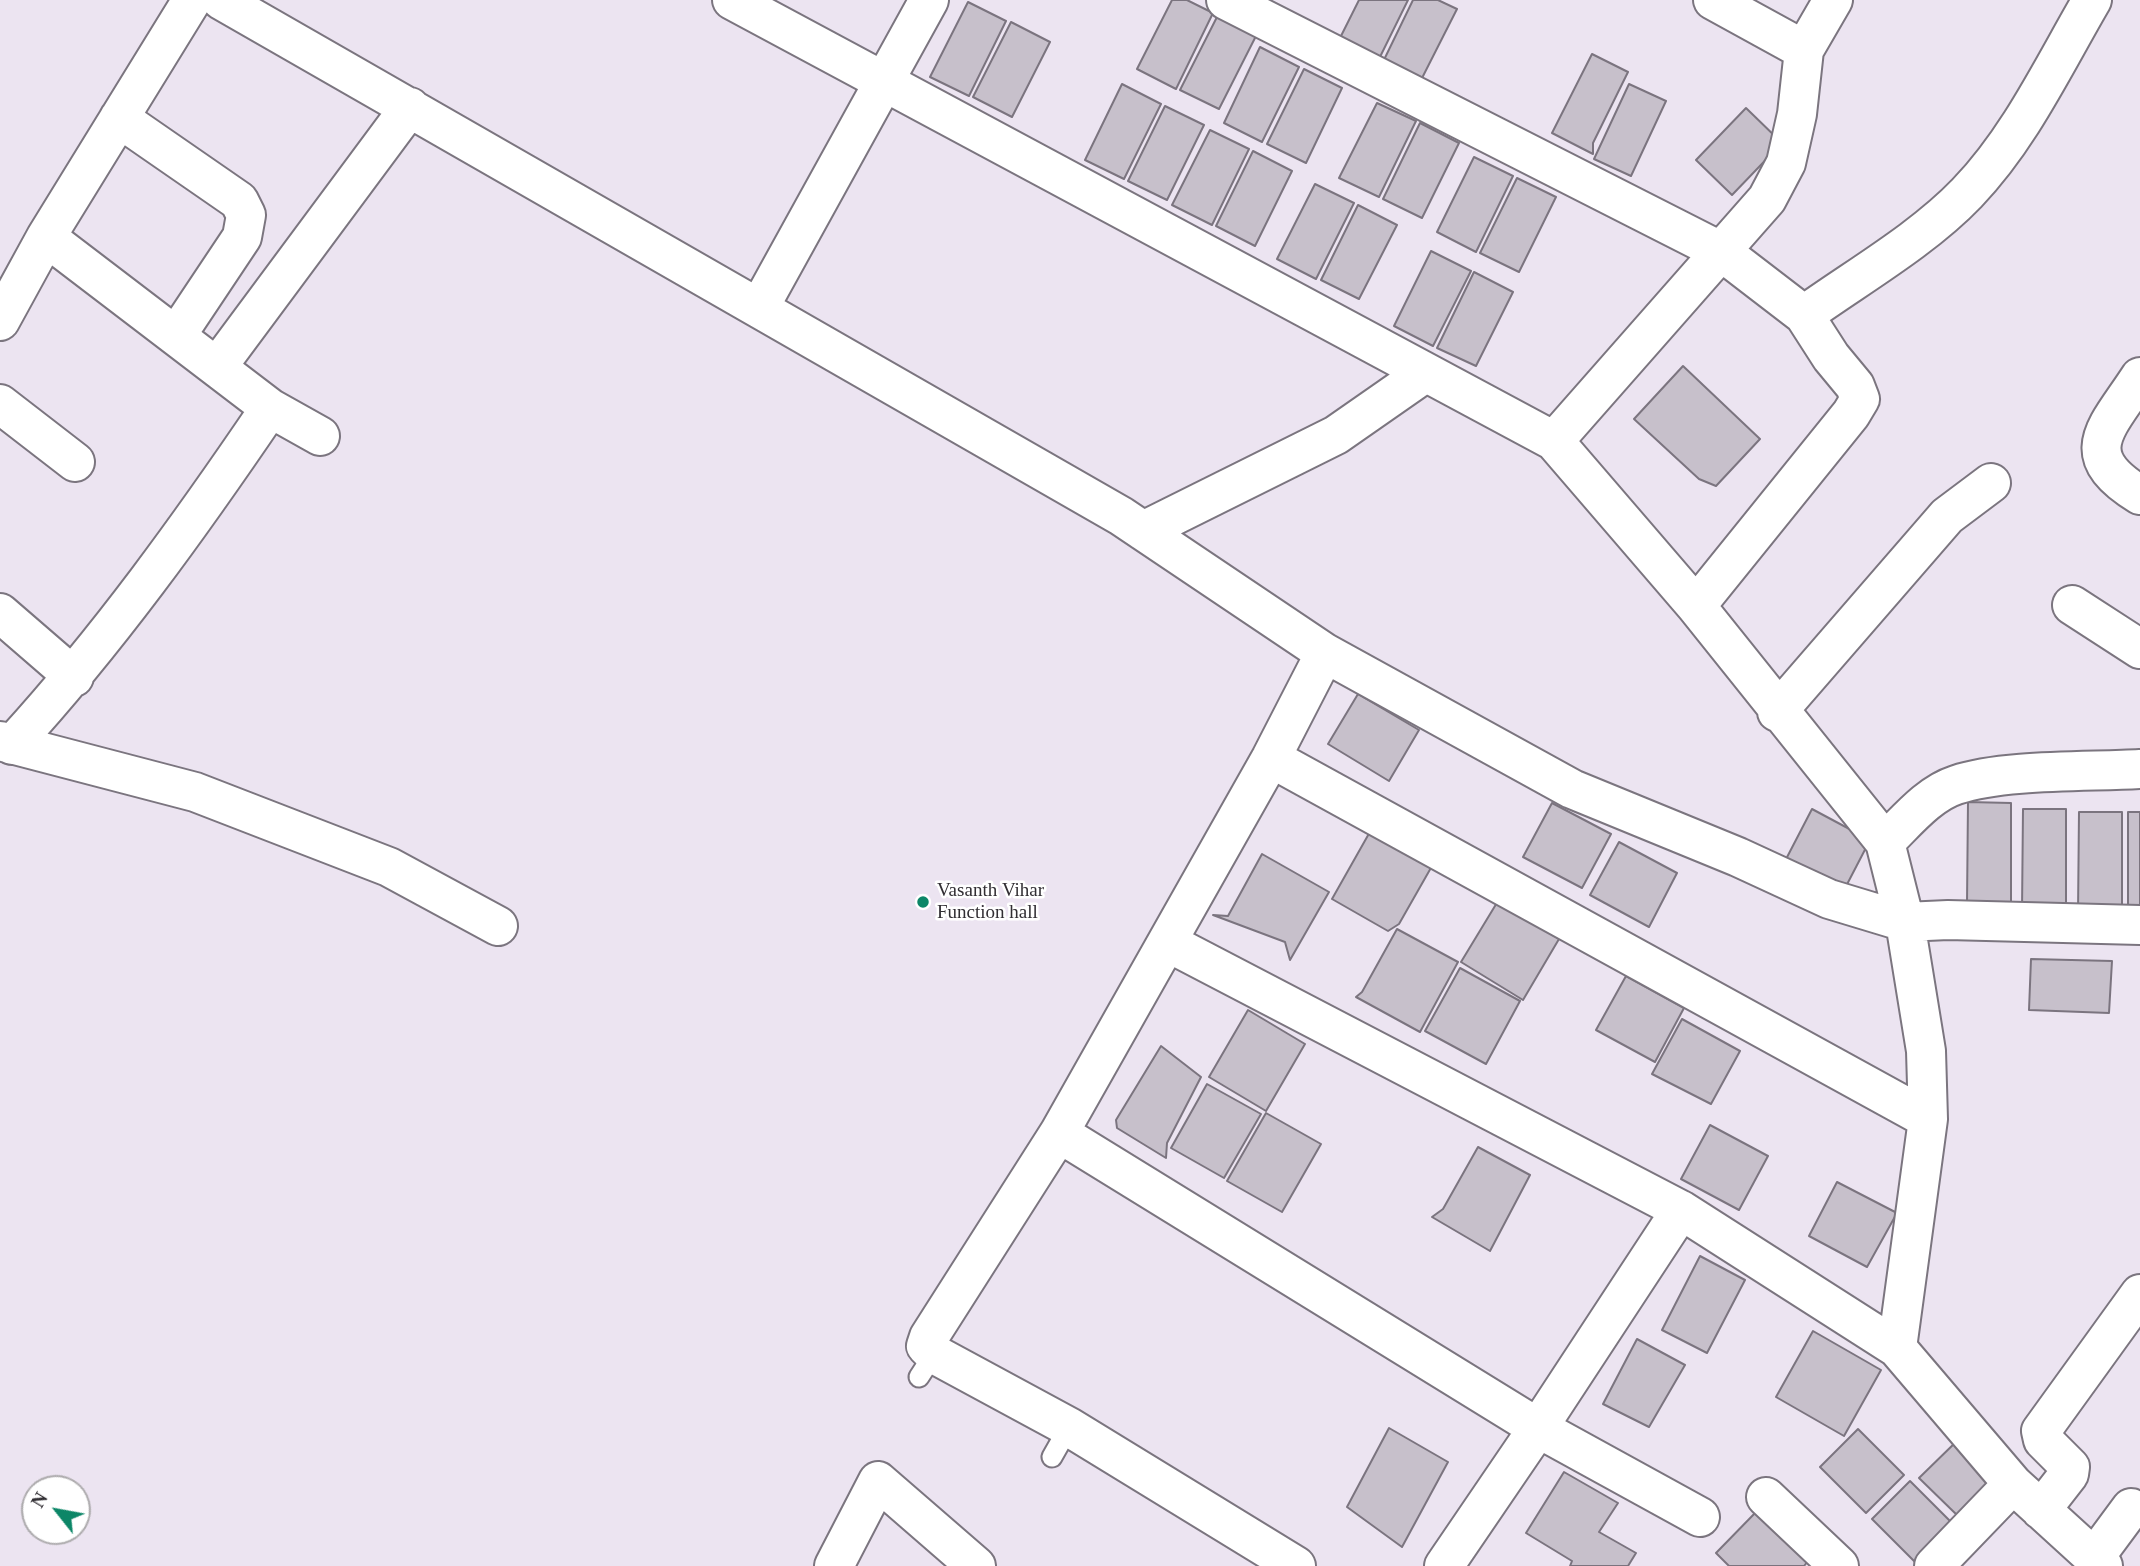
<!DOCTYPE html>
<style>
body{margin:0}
#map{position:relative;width:2140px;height:1566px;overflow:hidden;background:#ece4f1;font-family:Georgia,serif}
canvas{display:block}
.north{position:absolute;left:21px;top:1475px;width:70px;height:70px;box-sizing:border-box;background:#fff;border:2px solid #adabad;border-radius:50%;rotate:301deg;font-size:19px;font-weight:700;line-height:28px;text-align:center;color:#312e33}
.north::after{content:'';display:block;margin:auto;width:24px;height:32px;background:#0c8667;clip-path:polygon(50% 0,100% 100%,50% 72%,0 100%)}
</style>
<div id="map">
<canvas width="2140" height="1566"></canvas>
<div class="north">N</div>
</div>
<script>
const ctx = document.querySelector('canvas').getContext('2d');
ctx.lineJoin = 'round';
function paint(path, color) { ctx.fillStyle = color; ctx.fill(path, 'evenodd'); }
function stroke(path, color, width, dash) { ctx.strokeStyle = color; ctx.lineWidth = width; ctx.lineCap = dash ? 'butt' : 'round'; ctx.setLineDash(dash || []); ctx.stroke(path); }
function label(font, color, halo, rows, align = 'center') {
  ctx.font = font + ' Georgia,serif'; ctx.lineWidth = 5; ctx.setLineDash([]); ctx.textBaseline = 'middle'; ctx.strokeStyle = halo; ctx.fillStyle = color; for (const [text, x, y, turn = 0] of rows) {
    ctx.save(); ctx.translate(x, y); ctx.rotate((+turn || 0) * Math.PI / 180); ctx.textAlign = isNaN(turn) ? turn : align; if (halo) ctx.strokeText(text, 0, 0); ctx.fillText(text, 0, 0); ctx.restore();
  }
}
const building = new Path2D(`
 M1172 0H1187L1213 13 1176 89 1137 69Z
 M1359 0H1408L1377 63 1337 44Z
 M1413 0H1438L1457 9 1419 84 1381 66Z
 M968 2 1006 21 969 96 930 77Z
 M1218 15 1257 34 1219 109 1180 90Z
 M1011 22 1050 42 1012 117 973 97Z
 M1260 47 1299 67 1262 142 1224 123Z
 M1592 54 1628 72 1593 143V154L1552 133Z
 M1304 69 1342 88 1306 163 1267 144Z
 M1122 84 1161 104 1124 179 1085 160Z
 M1629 84 1666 101 1631 176 1594 159Z
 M1377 103 1416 121 1379 197 1339 178Z
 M1165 106 1204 125 1167 200 1128 181Z
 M1746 108 1782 143 1732 195 1696 160Z
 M1420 123 1459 143 1422 218 1383 199Z
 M1210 130 1249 149 1212 225 1172 205Z
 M1253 151 1292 171 1255 246 1216 226Z
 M1474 157 1513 176 1476 252 1437 232Z
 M1517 178 1556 197 1519 272 1480 253Z
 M1315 184 1354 203 1316 279 1277 259Z
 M1358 205 1397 225 1359 299 1321 280Z
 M1431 251 1471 271 1433 346 1394 326Z
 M1474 272 1513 292 1476 366 1437 348Z
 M1683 366 1760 439 1716 486 1699 479 1634 419Z
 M1358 694 1419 730 1389 781 1328 744Z
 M1968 802 2011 803V903H1967Z
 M1552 803 1611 834 1582 888 1523 857Z
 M1812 809 1870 840 1842 894 1784 863Z
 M2023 809H2066V910H2022Z
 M2079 812H2122V913H2078Z
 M2128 812H2140V912H2128Z
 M1371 830 1432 866 1399 924 1388 931 1332 899Z
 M1619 842 1677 873 1649 927 1590 895Z
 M1262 854 1329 892 1290 960 1285 942 1213 915 1228 916Z
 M1498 901 1559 939 1523 1000 1461 962Z
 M1397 929 1458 962 1420 1032 1356 997 1362 992Z
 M2031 959 2112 961 2109 1013 2029 1010Z
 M1460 968 1520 1001 1486 1064 1425 1031Z
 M1626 976 1684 1008 1655 1062 1596 1030Z
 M1248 1010 1305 1044 1266 1111 1209 1077Z
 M1682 1019 1740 1051 1711 1104 1652 1074Z
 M1161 1046 1201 1077 1167 1143 1166 1158 1117 1128 1116 1120Z
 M1207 1084 1261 1114 1224 1178 1171 1148Z
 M1266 1113 1321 1144 1282 1212 1227 1181Z
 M1710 1125 1768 1156 1739 1210 1681 1179Z
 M1478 1147 1530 1175 1490 1251 1432 1217 1443 1209Z
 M1837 1182 1897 1213 1867 1267 1809 1236Z
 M1700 1256 1745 1280 1707 1353 1662 1330Z
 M1813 1331 1881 1370 1844 1436 1776 1397Z
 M1637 1339 1685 1365 1649 1427 1603 1404Z
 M1389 1428 1448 1462 1402 1547 1347 1507Z
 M1858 1429 1904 1475 1866 1513 1820 1467Z
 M1961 1437 1998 1475 1959 1517 1919 1478Z
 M1564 1472 1618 1503 1599 1532 1636 1553 1628 1566H1570L1572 1561 1526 1533Z
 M1910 1481 1956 1527 1918 1565 1872 1519Z
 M1757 1511 1808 1561 1804 1566H1729L1716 1553Z`);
paint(building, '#c7c0cb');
stroke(building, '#7b747f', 2);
const service = new Path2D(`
 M919 1377 934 1354
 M1052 1457 1069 1427`);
const minor = new Path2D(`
 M221 0 1121 516 1325 653 1572 789 1738 857 1829 899 1905 922 1948 920 2140 925
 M732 0 1554 441 1696 606 1885 842 1905 922 1926 1051 1928 1119 1897 1348 2013 1484 2103 1566
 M1226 0 1722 252 1804 315 1831 357 1855 386 1860 399 1851 414 1696 606
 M1713 0 1804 50
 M119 118 239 201 246 215 242 237 176 336
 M46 237 270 408
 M759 308 929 0
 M1804 315C1857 277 1922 240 1967 193 2020 138 2054 65 2092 0
 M0 321 46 237 192 0
 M217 367 410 107
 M2140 377C2107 428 2073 454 2140 495
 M0 404 75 462
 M1554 441 1767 199 1786 163 1797 114 1804 50 1833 0
 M1143 531 1336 435 1425 373
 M2072 605 2140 649
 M0 613 74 677
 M1777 712 1947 516 1991 483
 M0 741 195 792 389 867 498 926
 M12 745C108 640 190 526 270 408L320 436
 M1271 758 1928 1119
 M1885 842C1906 822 1928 794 1956 785 2003 769 2089 772 2140 769
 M1167 942 1681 1210 1897 1348
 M1059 1133 1538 1428 1700 1517
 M1766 1497 1839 1566
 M2041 1510 2069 1474 2070 1467 2043 1440 2041 1431 2140 1294
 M2094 1558 2131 1508
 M834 1566 878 1481 976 1566
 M1296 1566 1069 1427 934 1354 926 1346 929 1337 1059 1133 1271 758 1325 653
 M1444 1566 1538 1428 1681 1210
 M1934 1566 2013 1484`);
stroke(service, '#7b757f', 23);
stroke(minor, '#7b757f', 42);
stroke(service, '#fff', 19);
stroke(minor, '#fff', 38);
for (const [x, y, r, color] of [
 [923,902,7,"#0c8667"]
]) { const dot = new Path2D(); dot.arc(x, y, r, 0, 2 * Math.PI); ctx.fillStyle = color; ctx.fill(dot); stroke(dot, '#fff', 2.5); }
label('19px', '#312e33', '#fff', [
 ["Vasanth Vihar",937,891],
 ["Function hall",937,913]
], 'left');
</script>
